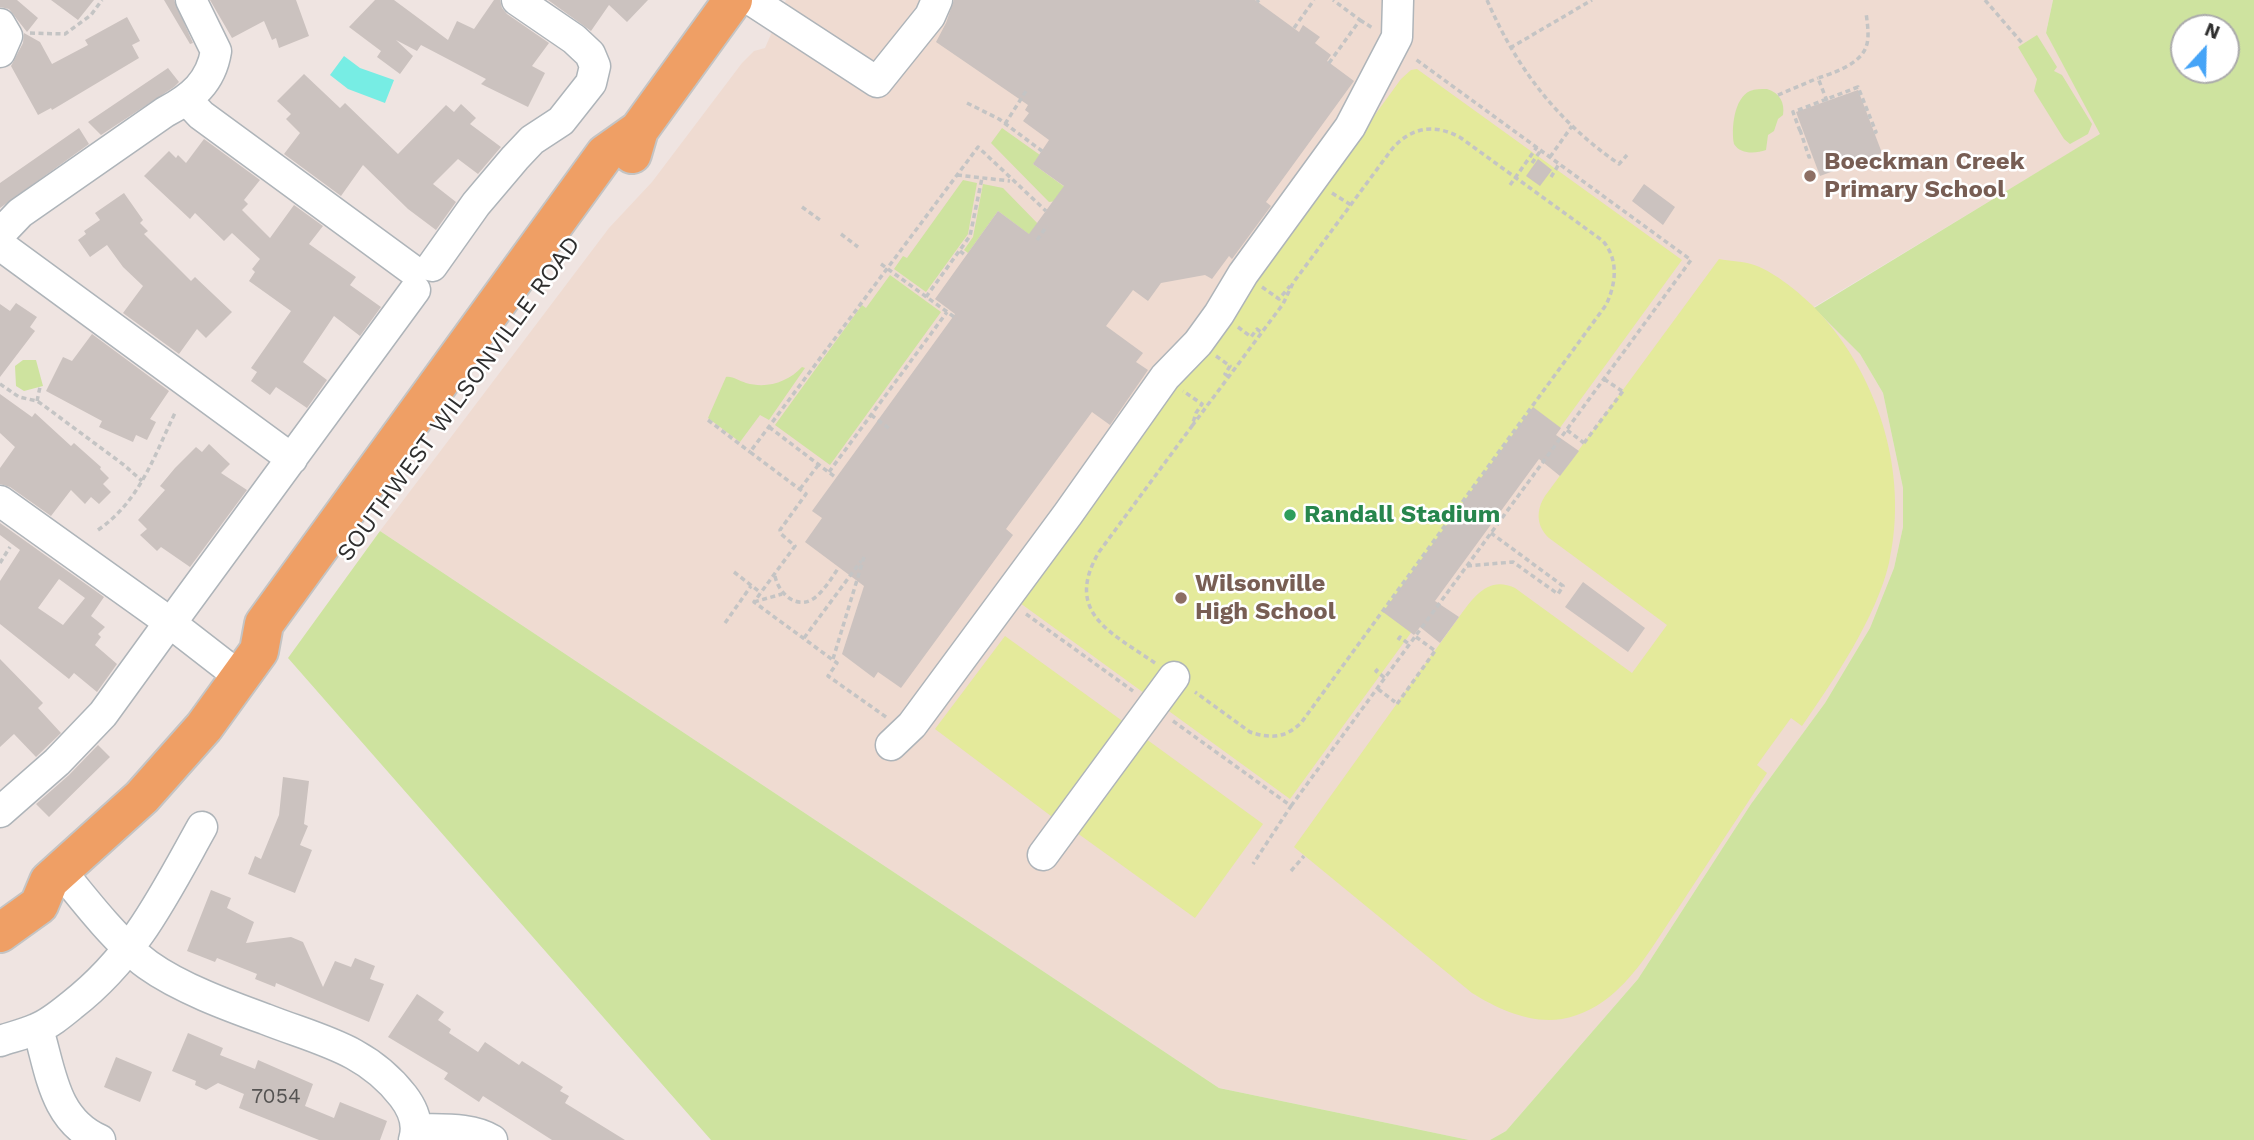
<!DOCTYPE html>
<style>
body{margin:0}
#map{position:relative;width:2254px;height:1140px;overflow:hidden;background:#efe4e1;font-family:"Work Sans",sans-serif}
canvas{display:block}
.north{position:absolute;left:2170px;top:14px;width:70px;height:70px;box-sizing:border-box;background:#fff;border:2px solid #ababab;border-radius:50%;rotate:22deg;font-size:19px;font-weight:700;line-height:28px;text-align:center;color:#2e2e2e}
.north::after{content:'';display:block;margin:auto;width:24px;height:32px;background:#45a4f7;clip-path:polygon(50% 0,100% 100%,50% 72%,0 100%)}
</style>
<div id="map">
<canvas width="2254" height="1140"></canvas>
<div class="north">N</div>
</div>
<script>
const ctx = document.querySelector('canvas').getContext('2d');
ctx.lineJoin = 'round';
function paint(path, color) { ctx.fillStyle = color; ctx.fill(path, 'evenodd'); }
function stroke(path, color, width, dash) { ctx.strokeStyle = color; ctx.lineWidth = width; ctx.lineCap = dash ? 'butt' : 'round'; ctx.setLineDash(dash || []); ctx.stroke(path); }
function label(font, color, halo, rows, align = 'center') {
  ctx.font = font + ' "Work Sans",sans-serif'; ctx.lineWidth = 5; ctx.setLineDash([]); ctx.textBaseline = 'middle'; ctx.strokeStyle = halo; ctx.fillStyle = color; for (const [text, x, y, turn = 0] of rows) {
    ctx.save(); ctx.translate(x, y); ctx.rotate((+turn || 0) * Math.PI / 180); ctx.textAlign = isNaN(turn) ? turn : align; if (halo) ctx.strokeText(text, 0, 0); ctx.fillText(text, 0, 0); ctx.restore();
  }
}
paint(new Path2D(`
 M786 0H2053L2046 33 2101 134 1814 307 1860 354 1883 393 1903 488V527L1894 568 1870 628 1825 703 1751 804 1638 979 1506 1131 1490 1140H1469L1219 1088 380 531 609 228 652 182 742 63 754 51 765 48Z`), '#efdbd1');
paint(new Path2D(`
 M2053 0H2254V1140H1490L1506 1131 1638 979 1751 804 1825 703 1870 628 1894 568 1903 527V488L1883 393 1860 354 1814 308 2100 134 2046 33ZM2184 28H2226V70H2184Z
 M2037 35 2057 67 2054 71 2062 75 2092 124 2088 134 2070 144 2064 139 2034 91 2037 79 2018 47Z
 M1767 89C1780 93 1785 103 1783 115L1778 119 1774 131 1768 135 1766 150C1755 154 1740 154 1734 144 1731 129 1734 98 1750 91 1755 89 1761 89 1767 89Z
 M1002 128 1040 155 1033 164 1080 198 1049 202 991 143Z
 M963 180 977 183 968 234 926 292 894 269 903 256 907 258Z
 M983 184 1003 188 1041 227 1034 238 998 211 968 253 964 250 973 237Z
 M890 275 941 312 830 465 775 425 862 305 866 308Z
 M23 360H36L43 386 24 391 16 386 15 366Z
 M802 367 805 368 769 420 760 415 740 442 708 418 726 377C733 376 739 381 746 383 767 389 788 382 802 367Z
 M380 531 1219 1088 1469 1140H711L288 658Z`), '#cee39f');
paint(new Path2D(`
 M1417 69 1682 260 1290 799 1020 603 1401 79 1411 70Z
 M1719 259C1730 261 1741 261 1751 264 1772 270 1796 290 1812 305 1877 371 1910 471 1889 563 1876 618 1834 680 1802 726L1791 718 1757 765 1767 773C1738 818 1708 862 1679 907 1659 936 1641 969 1615 992 1601 1005 1581 1016 1562 1019 1530 1024 1498 1009 1472 993L1294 847 1459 617C1473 598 1488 575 1515 588L1632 673 1667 625 1549 538C1536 526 1536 510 1545 496Z
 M1005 636 1128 725 1059 822 935 729Z
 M1142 736 1263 824 1195 918 1073 830Z`), '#e4ea9b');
paint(new Path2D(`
 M344 56 360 68 394 80 385 103 348 89 330 75Z`), '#77ede4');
paint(new Path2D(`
 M0 0H17L38 18 27 32 9 9 0 7Z
 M51 0H94L78 20Z
 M164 0H174L193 43 190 44Z
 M210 0H296L309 36 279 48 276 38 272 40 264 21 232 38Z
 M375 0H394L448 40 457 21 474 29 494 0H500L502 8 507 14 549 43 532 66 545 73 528 107 481 84 486 79 421 45 417 51 396 40 413 56 400 74 377 57 381 51 349 27Z
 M548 0H648L627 22 609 5 591 31Z
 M954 0H1255L1299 32 1303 25 1320 37 1315 43 1331 55 1327 61 1354 81 1266 202 1271 206 1232 259 1229 256 1212 279 1205 275 1161 283 1148 301 1133 290 1106 326 1143 353 1136 362 1148 370 1110 425 1092 412 1006 529 1013 535 901 688 878 672 874 678 842 654 864 586 805 542 822 518 812 511 955 314 935 299 998 211 1029 234 1064 186 1033 164 1049 140 1023 121 1029 113 1025 110 1028 105 936 42 946 23Z
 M127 17 140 41 132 45 139 58 52 110 51 108 38 115 11 66 23 43 24 33 40 42 52 64 88 45 85 40Z
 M168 68 179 82 174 87 101 135 88 122Z
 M304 74 340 108 345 103 398 154 446 105 454 112 461 104 476 118 470 124 501 147 478 174 458 159 433 184 456 202 436 230 408 209 363 165 341 196 284 154 300 133 286 119 291 114 277 101Z
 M1858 90 1882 153 1820 176 1796 112Z
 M79 128 89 144 0 208V183Z
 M204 139 260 180 244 200 248 204 242 210 270 238 294 205 323 226 309 244 356 277 350 285 381 307 360 336 334 316 303 362 327 380 307 408 276 387 270 395 251 381 257 372 251 368 291 311 249 281 255 272 252 269 260 259 232 233 224 241 195 213 190 219 144 176 169 151 176 158 178 155 186 163Z
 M1538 159 1552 170 1540 186 1526 176Z
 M1644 184 1675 207 1663 225 1632 201Z
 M124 193 143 220 140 223 148 231 144 234 191 281 195 277 232 312 206 338 197 329 179 354 123 313 143 286 123 267 107 245 90 257 78 240 86 234 84 231 100 220 95 213Z
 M16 303 37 317 30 327 35 331 0 377V304L10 311Z
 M92 334 169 391 150 419 156 422 147 440 136 435 133 442 99 427 102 421 46 391 63 357 72 361Z
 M0 394 32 417 35 413 71 446 74 443 101 467 100 469 109 478 103 484 111 492 99 504 91 497 85 504 71 490 51 516 10 487 0 484V468L15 447 0 433Z
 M1533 407 1561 428 1556 435 1579 451 1560 476 1539 459 1435 601 1459 617 1440 643 1420 627 1414 635 1383 612Z
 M209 444 230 464 221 473 247 490 190 567 161 547 157 551 140 535 147 529 138 520 165 490 160 486 175 468 196 447 202 452Z
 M0 523 104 597 91 616 105 627 98 634 101 637 95 645 117 664 97 692 74 673 69 679 0 624V581L20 550 0 535ZM59 579 85 598 63 625 38 608Z
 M1583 582 1645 628 1628 652 1565 607Z
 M0 659 43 703 38 708 61 733 36 757 14 734 0 747Z
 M98 745 110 757 49 817 36 804 69 775Z
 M283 777 309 781 304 824 308 826 300 845 312 850 295 893 248 874 255 856 261 859 279 815Z
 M211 890 231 898 227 908 254 922 246 943 291 937 303 942 323 987 335 961 351 967 355 958 375 966 370 979 384 984 369 1022 276 983 275 987 255 979 257 974 217 958 215 962 187 951Z
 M417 994 444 1012 438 1020 451 1029 449 1033 478 1052 485 1042 519 1065 522 1061 563 1087 560 1091 569 1096 565 1103 625 1140H552L483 1096 479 1102 444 1079 448 1073 388 1037Z
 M188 1033 223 1048 220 1055 255 1069 258 1060 313 1084 305 1106 334 1118 340 1102 387 1121 380 1140H319L239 1108 244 1094 218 1083 206 1090 195 1085 196 1081 172 1071Z
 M116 1057 152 1072 140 1102 104 1087Z`), '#cbc2bf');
const minor = new Path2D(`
 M751 0 877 82 930 16 937 0
 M0 24 7 36 0 52
 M187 100 201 115 411 269
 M0 234 20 213 165 112C192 98 211 82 216 51L191 0
 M0 245 292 459
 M432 266 476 204 515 158 532 140 561 121 591 83 595 66 590 54 574 39 517 0
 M0 501 158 614
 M179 612 415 290
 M182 632 240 677
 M891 745 912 725 1068 514 1165 377 1198 343 1219 314 1243 274 1350 127 1397 37 1398 0
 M0 812 57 762 103 714 161 634
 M1043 855 1174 677
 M61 871C85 901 118 943 148 965 180 988 229 1006 265 1019 318 1040 366 1048 403 1096 413 1109 419 1124 414 1140
 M38 1029C51 1072 54 1120 100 1140
 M0 1041C12 1037 25 1034 36 1029 49 1024 61 1014 72 1005 135 956 164 895 202 827
 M417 1129C441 1130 471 1127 492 1140`);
const major = new Path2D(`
 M632 154 639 130 733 0
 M0 933 39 905 49 881 142 797 204 727 259 651 264 624 605 154 639 130`);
stroke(minor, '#aeb4b9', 33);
stroke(major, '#c4c4c4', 42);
stroke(new Path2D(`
 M1487 0C1517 69 1557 121 1619 164L1627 155
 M1985 0 2022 43
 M1257 2 1259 0
 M1360 20 1374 29
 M1294 28 1314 0
 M30 33 65 34 91 15 102 0
 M1510 48 1592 0
 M1329 63 1360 20 1333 0
 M1778 95 1818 78
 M1827 101 1818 78C1834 73 1860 64 1866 47 1870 37 1867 22 1866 12
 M967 103 999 119 1042 151
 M1005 124 1026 91
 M1800 130 1809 157 1813 156
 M1800 131 1793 112 1858 87 1876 132 1874 133
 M1550 157 1572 126
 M1532 163 1541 150
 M957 175 1010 181
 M1551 177 1559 164
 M1510 185 1537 147
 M1332 193 1351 205
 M802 207 820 220
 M841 234 858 247
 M1037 240 1047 226
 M960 251 966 256
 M881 264 957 319
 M1262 287 1279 299 1290 286
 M926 297 970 236 982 178
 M1238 327 1251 337 1257 329 1262 333
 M1216 356 1230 366 1225 374 1230 378
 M1604 379 1622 391
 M0 384 19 397 37 401 43 405 124 465 142 481
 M37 401 40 387
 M871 415 890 429
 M708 420 750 452
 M1192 426 1283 304 1293 283 1392 149C1411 127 1435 123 1461 138L1603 241C1619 260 1616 284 1606 305L1301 723C1285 738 1271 739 1250 732L1195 692
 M769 427 835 477
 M1567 430 1584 443
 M1584 443 1623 391
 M829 472 947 312
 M800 489 819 464
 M98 530C140 501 154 456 175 413
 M0 563 10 547
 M1467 566 1513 562 1558 594 1563 586 1491 533
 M734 572 761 593
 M775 576C779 596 801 613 819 594 827 586 833 576 839 567
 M754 602 782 594
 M1026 614 1133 691
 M725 623 751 586
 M1416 637 1434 650
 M804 638 861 561
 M1398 640 1400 637 1410 645
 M833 659 864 557
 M1155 663C1112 633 1063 613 1099 552L1192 426 1196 413 1202 404 1183 391
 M1378 669 1376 671 1385 678
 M1378 689 1395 702
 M1397 704 1435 651
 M886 717 828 676 837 663 754 602 795 546 781 534 780 530 806 494 750 452 978 147 1046 211
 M1173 721 1291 806 1253 864
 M1291 806 1691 260 1414 58
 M1291 871 1304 856`), '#c4c4c4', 3.5, [5, 3.5]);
stroke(minor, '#fff', 30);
stroke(major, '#ef9f65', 38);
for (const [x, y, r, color] of [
 [1810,176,7,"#8d6e63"],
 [1290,515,7,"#2e9e5b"],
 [1181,598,7,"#8d6e63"]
]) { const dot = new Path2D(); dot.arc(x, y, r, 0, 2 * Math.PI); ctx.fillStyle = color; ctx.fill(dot); stroke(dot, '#fff', 2.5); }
label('21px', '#555352', null, [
 ["7054",276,1097]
]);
label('bold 24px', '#785e54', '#fff', [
 ["Boeckman Creek",1824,162],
 ["Primary School",1824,190],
 ["Wilsonville",1195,584],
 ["High School",1195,612]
], 'left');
label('24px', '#2e2e2e', '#fff', [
 ["SOUTHWEST WILSONVILLE ROAD",459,399,-54]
]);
label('bold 24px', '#27864d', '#fff', [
 ["Randall Stadium",1304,515]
], 'left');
</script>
